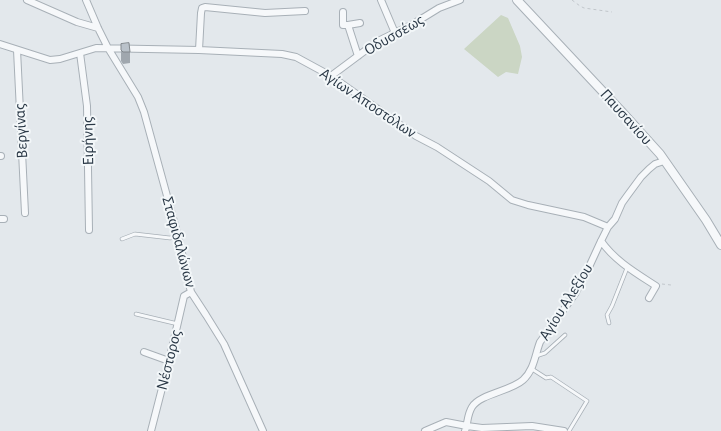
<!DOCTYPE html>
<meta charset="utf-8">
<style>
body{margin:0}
canvas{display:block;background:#e3e8ec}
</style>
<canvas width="721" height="431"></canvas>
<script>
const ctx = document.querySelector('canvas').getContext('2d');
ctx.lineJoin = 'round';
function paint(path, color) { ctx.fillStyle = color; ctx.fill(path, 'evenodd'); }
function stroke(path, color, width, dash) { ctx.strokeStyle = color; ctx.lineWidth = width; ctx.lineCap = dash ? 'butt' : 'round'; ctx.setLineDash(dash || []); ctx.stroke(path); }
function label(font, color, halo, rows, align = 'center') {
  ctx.font = font + ' "Alegreya Sans",sans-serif'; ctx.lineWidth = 4; ctx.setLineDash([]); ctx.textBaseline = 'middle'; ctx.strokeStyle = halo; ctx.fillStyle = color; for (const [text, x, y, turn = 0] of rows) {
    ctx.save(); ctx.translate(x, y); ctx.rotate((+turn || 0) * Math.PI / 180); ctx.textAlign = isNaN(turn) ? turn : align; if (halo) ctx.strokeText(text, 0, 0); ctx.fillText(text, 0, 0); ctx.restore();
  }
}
paint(new Path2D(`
 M501 15 508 18 520 46 522 57 518 74 506 72 498 77 464 49Z`), '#cbd6c4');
const service = new Path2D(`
 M122 239 135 234 170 238 178 236
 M136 314 178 324
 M609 323 607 315 612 306 627 268
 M536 356 545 353 565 335
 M532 369 546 378 551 377 587 401 569 431`);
const minor = new Path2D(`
 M27 0 77 22 98 28
 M86 0 98 28 108 48 138 97 144 112 178 236 191 292 206 315 224 344 263 431
 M381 0 395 33
 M343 12V25H348
 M0 44 50 60 60 59 96 48 199 50 282 54 296 57 331 76 416 136 437 147 489 181 512 200 528 205 584 217 608 227
 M17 50 25 213
 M199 50 201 13 202 8 205 7 265 13 305 11
 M80 53 87 106 89 230
 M358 56 348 25 360 23
 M331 76 378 41 413 24 439 8 460 0
 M0 156H1
 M0 219H4
 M601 241C615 261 636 273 656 286L649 298
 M144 352 169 361
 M151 431 169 361 184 296 191 292
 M425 431 446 422 467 426 482 428 532 426 564 431
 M465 431C468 423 467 415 472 407 480 394 511 391 523 380 534 370 535 355 540 342L575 294 589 267 601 241 608 227 615 219 622 203 627 196 641 177 649 169 655 164 664 161`);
const tertiary = new Path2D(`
 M517 0 621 111 660 154 706 220 721 245`);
stroke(service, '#a8b0b7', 4.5);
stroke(minor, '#a8b0b7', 8);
stroke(tertiary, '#a8b0b7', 10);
stroke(new Path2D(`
 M572 0 580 6 584 8 612 12
 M662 284 671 285`), '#c1c6cb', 1, [3, 3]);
stroke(service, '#f6f8fa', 3);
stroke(minor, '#f6f8fa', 6);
stroke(tertiary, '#f6f8fa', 8);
paint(new Path2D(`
 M121 44 130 52V63L123 64 121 61Z`), '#a0a7ae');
const building = new Path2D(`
 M129 43 130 52H123L121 50V44Z`);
paint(building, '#bac2ca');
stroke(building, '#82888d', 1);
label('16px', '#2a3846', '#f3f7f9', [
 ["Οδυσσέως",394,35,-30],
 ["Αγίων Αποστόλων",368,103,34],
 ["Παυσανίου",626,117,48],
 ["Βεργίνας",21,131,-93],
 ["Ειρήνης",88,141,-91],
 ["Σταφιδαλώνων",179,242,75],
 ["Αγίου Αλεξίου",566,302,-58],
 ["Νέστορος",169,360,-76]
]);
</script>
